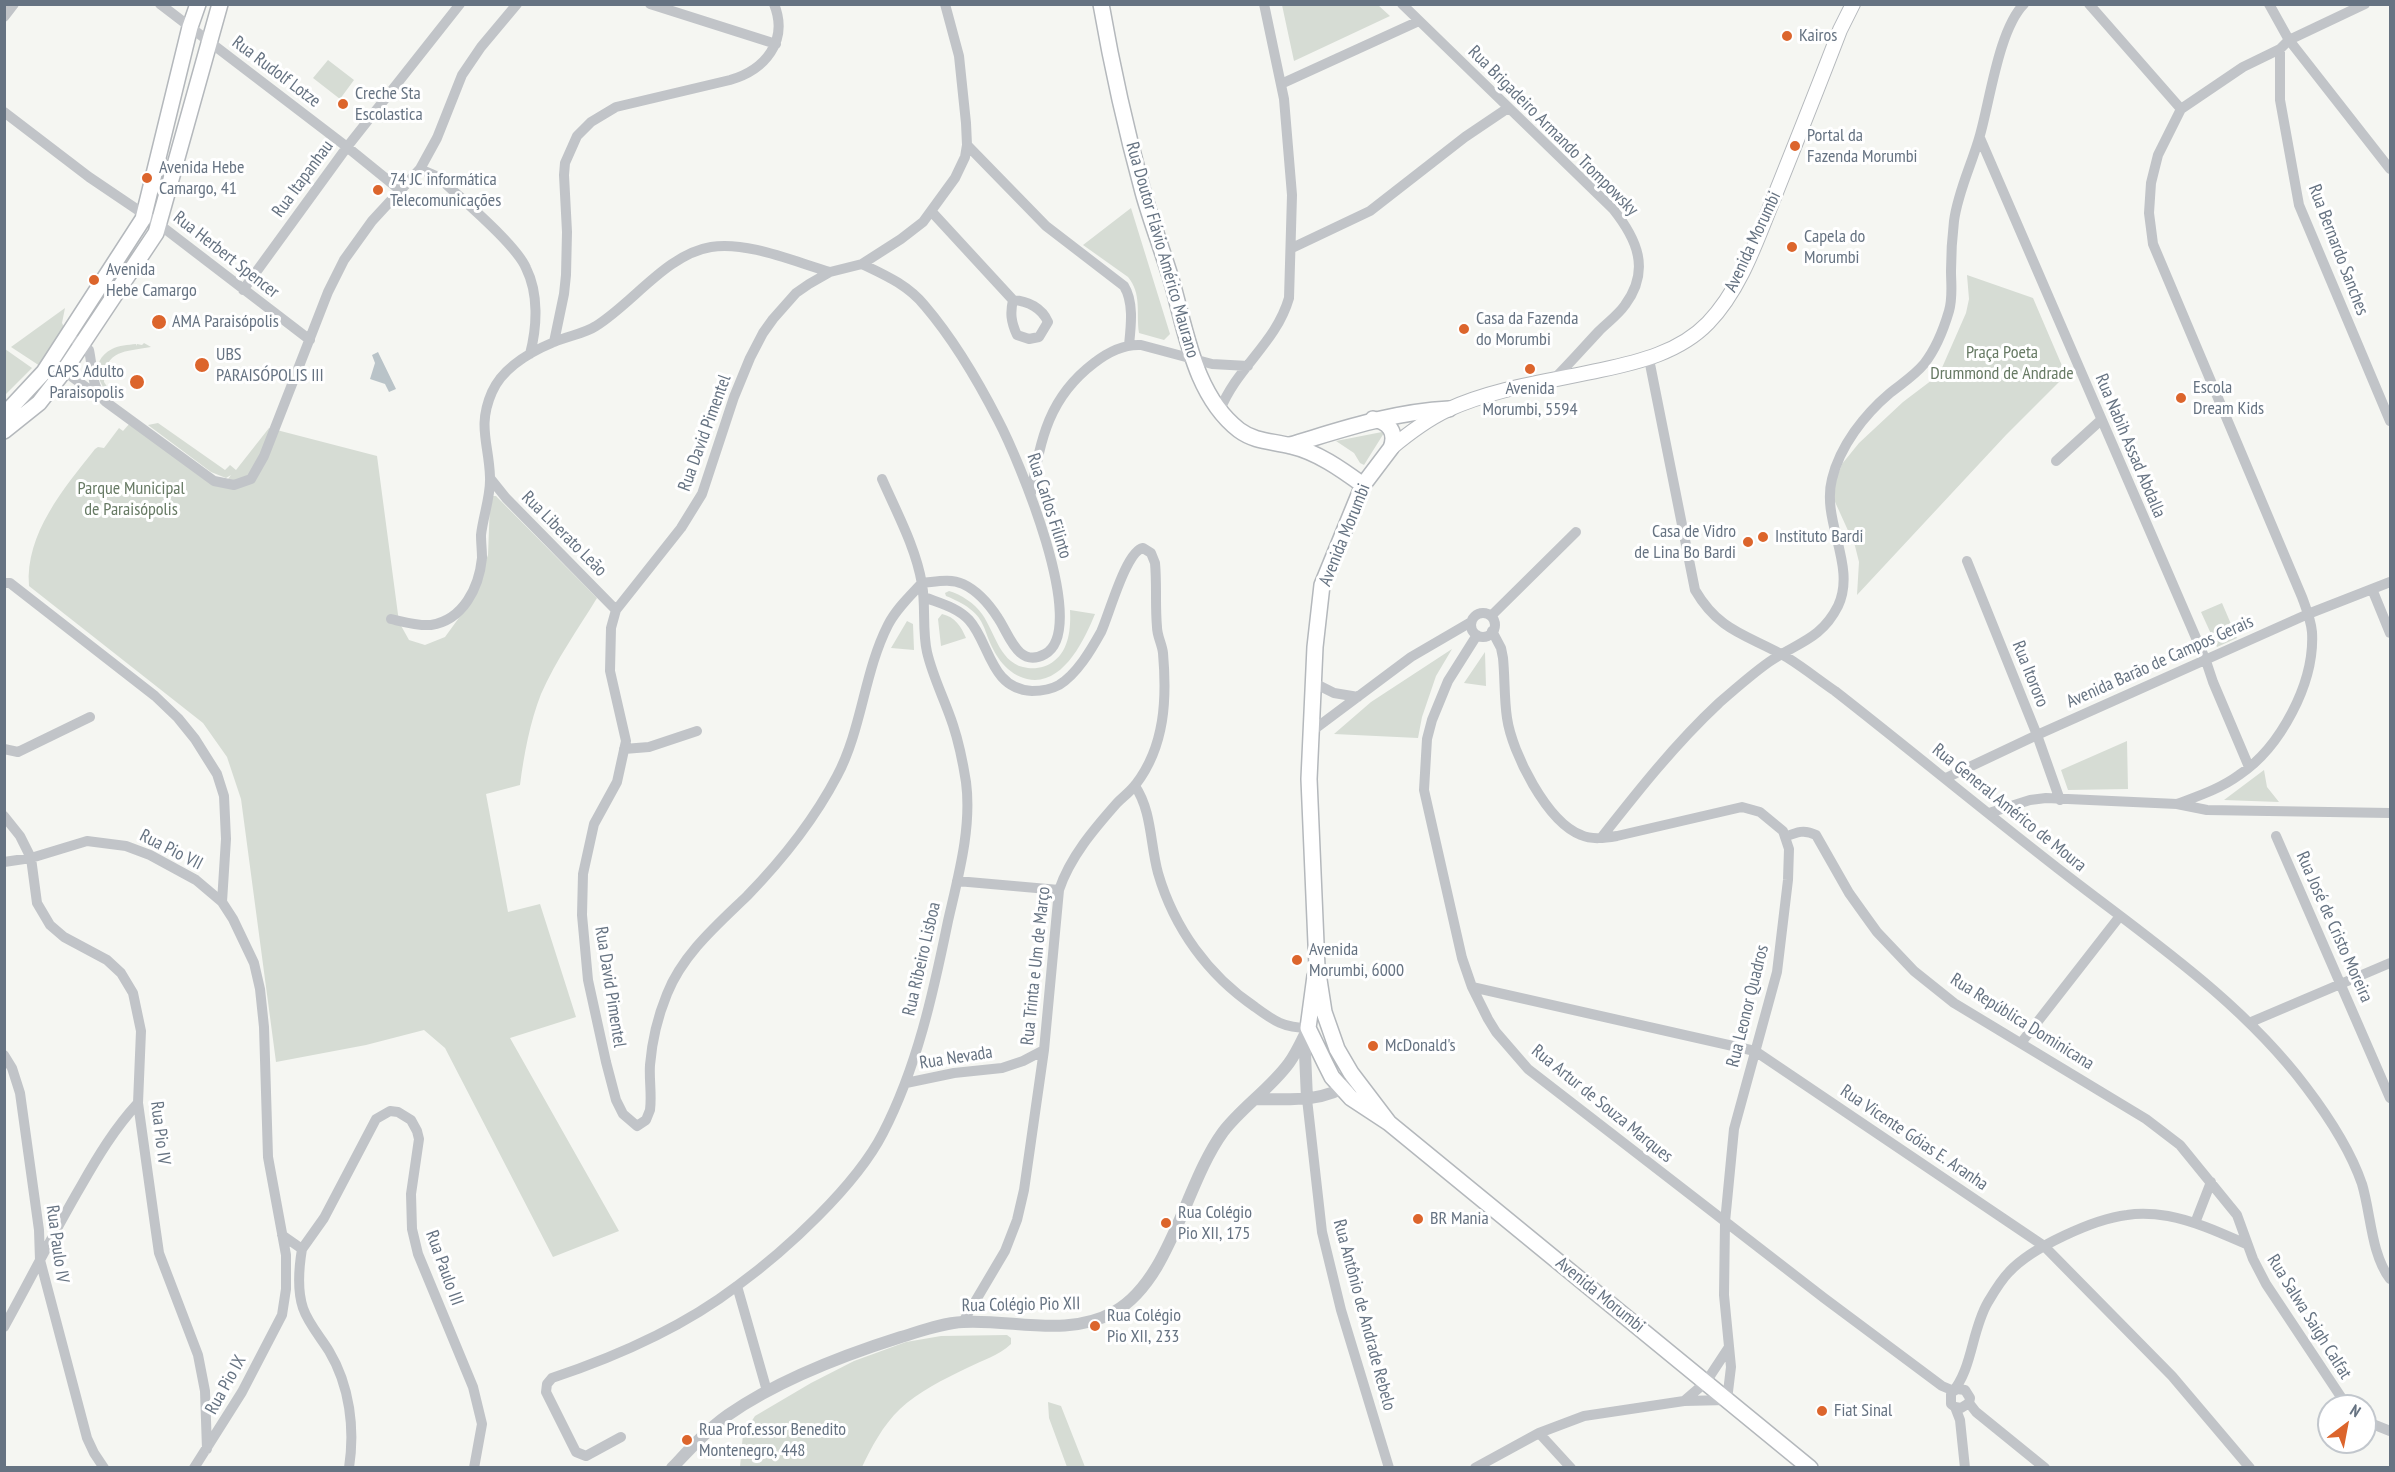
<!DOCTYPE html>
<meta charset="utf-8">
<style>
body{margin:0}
#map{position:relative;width:2395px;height:1472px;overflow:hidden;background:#f5f6f2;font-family:"PT Sans Narrow",sans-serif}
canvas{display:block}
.frame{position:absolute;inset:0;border:6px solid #667382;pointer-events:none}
.north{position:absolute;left:2317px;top:1394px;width:60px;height:60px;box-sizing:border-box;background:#fff;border:2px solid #c2c7cd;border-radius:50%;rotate:32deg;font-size:16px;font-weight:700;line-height:24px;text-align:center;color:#667382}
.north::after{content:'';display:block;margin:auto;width:21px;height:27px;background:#dc652c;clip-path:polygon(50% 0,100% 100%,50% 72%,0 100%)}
</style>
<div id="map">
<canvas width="2395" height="1472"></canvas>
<div class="frame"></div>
<div class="north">N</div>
</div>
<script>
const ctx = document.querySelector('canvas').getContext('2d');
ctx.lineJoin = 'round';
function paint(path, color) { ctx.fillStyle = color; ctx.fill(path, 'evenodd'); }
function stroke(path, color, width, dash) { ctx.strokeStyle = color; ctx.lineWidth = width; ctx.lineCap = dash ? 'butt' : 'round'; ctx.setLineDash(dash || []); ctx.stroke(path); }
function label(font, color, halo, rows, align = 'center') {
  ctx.font = font + ' "PT Sans Narrow",sans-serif'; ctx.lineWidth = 6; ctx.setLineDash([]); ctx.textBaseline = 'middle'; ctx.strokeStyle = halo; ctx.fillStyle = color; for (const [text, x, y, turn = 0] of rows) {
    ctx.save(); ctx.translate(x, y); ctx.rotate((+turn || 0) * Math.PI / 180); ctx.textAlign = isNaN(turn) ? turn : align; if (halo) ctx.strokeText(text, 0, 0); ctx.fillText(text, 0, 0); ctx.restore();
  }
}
paint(new Path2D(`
 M1282 5H1378L1390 16 1294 61Z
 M328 60 354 80 340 99 313 78Z
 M1131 208 1170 334 1164 340 1139 333C1136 312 1142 294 1128 277L1083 245Z
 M1967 275 2033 298 2066 375 2006 435 1857 595 1859 562 1855 546 1831 493 1842 464 1859 443 1903 402 1932 380 1941 370 1966 313 1969 299Z
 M65 308 62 323 64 327 40 366 11 347Z
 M144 343 151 347C125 352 105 349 104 382L116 400 115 401C99 387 87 362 112 349 119 345 128 345 136 344V346L137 344 142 345Z
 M5 349 32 368 5 395H4Z
 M130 423 223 486 231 475 226 478 211 472 148 425 158 423 225 470 230 465 236 470 269 428 377 456 399 622 409 640 425 645 445 637 469 604 488 555 490 502 493 496H496L597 598C578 629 556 660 541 694 530 722 524 754 520 785L486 794 508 912 540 904 576 1017 510 1038 619 1231 553 1257 445 1048 424 1030 366 1045 276 1062 241 799 227 757 203 723 29 586C25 534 64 488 95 449L98 447 104 448 119 428 123 431Z
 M1382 432 1384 433 1364 465 1360 463 1354 453 1336 441Z
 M949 591C961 594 975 604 982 614 996 634 1000 665 1028 668 1037 669 1047 667 1054 661 1069 650 1071 628 1070 610L1095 614C1084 641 1062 687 1027 679 1018 677 1009 671 1003 664 977 631 995 616 946 596L945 593Z
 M2222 603 2237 638 2217 647 2201 612Z
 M942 614C955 617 961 626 966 638L941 646 938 619Z
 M907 621 913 624 914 650 891 648Z
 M1452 649 1436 676 1422 717 1418 738 1334 734 1371 702Z
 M1485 652 1486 686 1464 683Z
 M2127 741 2128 789 2068 790 2061 770Z
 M2264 770 2267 787 2279 802 2224 800Z
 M1007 1335 1011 1338V1344C998 1356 983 1360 967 1368 944 1379 918 1392 900 1409 883 1425 871 1448 862 1467H740L743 1434 755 1416 811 1383 854 1361 906 1342 941 1336Z
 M1048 1402 1061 1406 1085 1467H1067L1049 1418Z`), '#d6dcd4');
paint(new Path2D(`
 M378 352 396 389 389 392 385 384 370 379 375 363 372 355Z`), '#b9c3c8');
const secondary = new Path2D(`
 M1391 448C1409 433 1426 420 1447 410 1495 388 1550 381 1601 370 1639 362 1680 352 1708 323 1741 289 1757 239 1775 195 1797 140 1819 85 1840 30L1853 4`);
const primary = new Path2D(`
 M1101 4C1112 67 1126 130 1143 192 1151 221 1162 249 1171 279 1186 330 1194 395 1239 430 1255 442 1273 441 1291 446 1317 452 1341 469 1363 485
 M4 415 44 372 143 219 190 27 198 4
 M1373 419C1389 422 1397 432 1391 448L1363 485 1322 585 1315 647 1309 779 1317 967 1324 1012 1337 1049 1351 1073 1389 1123
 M4 431 39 403 64 371 156 233 220 4
 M1290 445C1344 429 1392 412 1449 409
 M1315 976 1308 1028 1325 1063 1332 1077 1351 1098 1389 1123 1810 1468`);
stroke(secondary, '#b4b8bc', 16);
stroke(primary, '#b4b8bc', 18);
stroke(new Path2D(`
 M160 4 347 147 400 190
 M650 4 776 44
 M1402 4 1613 209C1637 239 1651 270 1625 305 1618 315 1608 322 1599 331 1584 347 1570 363 1555 378
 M2089 4 2181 109
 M2269 4 2289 40 2390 169
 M4 17 14 4
 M2280 49V100L2299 205 2390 421
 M1281 84 1419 21
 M4 112 89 177 160 225 310 340
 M1980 138 2206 661 2213 682 2249 767
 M967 145 1046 226 1124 286C1134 302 1131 326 1129 345
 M420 169 434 175 446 184C466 203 516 245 526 268 539 294 537 327 530 354
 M931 211 1013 300C1028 301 1042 308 1048 322L1039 337 1029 339 1017 335C1011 322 1010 313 1013 300
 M1292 248 1370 211 1465 137 1508 108
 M862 264C885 275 908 285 925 306 954 340 978 381 998 420 1017 456 1091 629 1045 654 1018 669 1009 634 998 618 989 604 978 591 963 584 950 578 935 582 922 583 910 596 896 609 888 625 864 672 862 729 837 776 814 820 782 860 747 896 717 925 683 954 667 994 658 1016 652 1041 650 1065 649 1080 652 1095 650 1110L646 1120 637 1126 623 1114 616 1100 606 1062 588 980 582 915 583 874 594 824 617 782 626 741 610 671 611 628 616 610 681 528 702 494 734 397 750 358 763 333 773 319 796 293 809 284 830 272 862 264 901 239 923 222 955 178 965 157 967 145 966 123 959 56 945 4
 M243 290 347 147 460 4
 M76 341 89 350C93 368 91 389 106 402L214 481 234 485 251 479 264 456 328 292 344 260 372 221 420 169 437 138 462 75 481 47 517 4
 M554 342 564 294 566 275 567 232 564 175 565 163 577 136 591 122 616 107 730 80C765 70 789 41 774 4
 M1649 359 1695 590C1720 633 1749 635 1788 658 1804 668 1819 680 1835 691 1913 752 1990 816 2069 877 2152 941 2242 1002 2306 1087 2328 1116 2350 1149 2362 1184 2371 1214 2371 1254 2390 1279
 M59 367 99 397
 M1220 410C1237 367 1276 343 1289 298L1292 195 1284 99 1264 4
 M2056 461 2101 420
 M490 478 506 498 616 610
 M1031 493C1041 439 1048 398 1094 363 1108 352 1123 344 1141 345L1212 364 1248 366
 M1967 561 2037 735 2060 800
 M4 583H10L155 696 178 718 195 739 217 774 224 796 226 839 222 902 233 919 254 963 260 989 264 1027 268 1157 286 1255V1289L282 1315 242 1392 194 1468
 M2372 589 2390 633
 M924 597C939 603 957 607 969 620 990 643 990 689 1032 691 1042 691 1050 690 1059 685 1077 674 1091 650 1101 632 1109 615 1126 551 1143 548L1151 553 1155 563C1157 584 1155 605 1157 627 1157 636 1162 644 1163 653 1167 699 1165 746 1136 784 1131 791 1123 797 1117 803 1094 829 1070 857 1059 890L1044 1050 1024 1190 1017 1220 1005 1251 963 1322
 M1471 625a12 12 0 1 1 24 0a12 12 0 1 1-24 0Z
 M1491 616 1576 532
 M391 619C404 622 418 626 431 625 463 620 479 588 482 558 482 550 481 543 481 535 483 516 491 496 490 477 489 444 477 426 492 392 503 367 530 352 554 342 567 336 584 334 596 326 633 303 667 254 711 247 747 241 795 262 830 272
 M1477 635 1448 681 1432 720 1427 739 1424 790 1462 958 1472 987 1488 1019 1496 1032 1528 1069 1824 1298 1942 1386 1954 1391
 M1314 683 1334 693 1358 697
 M1312 731 1411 657 1471 622
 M4 749 18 752 90 717
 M624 749 649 747 697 731
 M1946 778 2037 735 2308 614 2390 582
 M1135 786C1152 811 1150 844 1158 873 1174 928 1208 975 1255 1007 1274 1021 1284 1028 1308 1028
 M2177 804C2198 796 2220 789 2239 775 2280 748 2315 683 2312 632 2311 620 2306 608 2302 597L2153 244 2149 213 2151 183 2158 155 2181 109 2243 67 2280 49 2289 40 2365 4
 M1989 813 2030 800 2046 798 2177 804 2207 810 2390 813
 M4 816 20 836 31 858 37 903 50 925 64 937 107 960 121 973 133 993 141 1031 138 1103 155 1225 159 1253 198 1355 205 1391 207 1449
 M2276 836 2390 1098
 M1785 837C1797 832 1804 829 1816 835L1849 893 1864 914 1877 932 1914 971 1954 1003 2146 1119 2180 1145 2237 1215 2253 1259 2266 1284 2347 1406
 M1601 838C1638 791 1675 744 1719 703 1735 689 1752 674 1769 662 1796 643 1821 640 1838 606 1857 566 1821 521 1832 479 1840 446 1864 415 1890 393 1901 384 1914 376 1924 364 1935 350 1944 328 1949 311 1953 297 1951 284 1951 271 1951 254 1952 238 1954 221 1958 191 1972 164 1980 135 1990 100 1999 29 2024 4
 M4 862 31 858 87 841 126 846 150 855 196 880 222 902
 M957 881 1059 890
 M1472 987 1755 1051 2044 1246 2172 1376 2250 1468
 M2251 1022 2390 963
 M2021 1043 2120 916
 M4 1055 12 1068 20 1093 39 1230 40 1260 87 1438 94 1453 104 1468
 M906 1083 954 1073 1002 1068 1023 1061 1044 1050
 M1307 1099 1322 1232 1341 1310 1389 1468
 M2195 1223 2211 1182
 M282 1235 302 1249C299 1267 297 1290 303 1308 308 1323 321 1338 329 1351 350 1386 355 1429 349 1468
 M302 1249 324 1218 376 1119 390 1111 398 1112 411 1120 417 1131 419 1139 411 1194 412 1229 418 1254 473 1387 482 1424 474 1468
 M4 1327C30 1280 54 1232 81 1186 98 1156 115 1128 138 1103
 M1957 1389 1965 1390 1970 1398 1969 1403 1961 1408 1955 1407 1951 1404V1394C1973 1369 1971 1331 1988 1302 1994 1292 2001 1280 2009 1272 2032 1247 2094 1219 2127 1215 2139 1213 2156 1214 2168 1216 2195 1221 2221 1233 2246 1244
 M767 1391 737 1286C785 1251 856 1186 883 1133 917 1067 933 994 948 921 958 877 972 828 966 782 963 763 959 743 953 725 945 700 933 678 927 652 922 630 926 607 922 584 916 548 897 513 882 479
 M1684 1401 1706 1382 1729 1347
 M1969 1403 1976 1412 2045 1468
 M1955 1407 1960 1420 1965 1468
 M2365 1421 2390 1431
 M1539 1433 1571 1468
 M621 1437 586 1456 576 1452 546 1392 547 1384 552 1378C618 1356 682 1328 737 1286
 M1475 1468 1539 1433 1584 1416 1684 1401 1727 1400 1731 1367 1724 1295 1725 1222 1734 1129 1777 972 1788 880 1789 849 1783 831 1760 812 1742 807 1617 836C1605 838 1592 840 1581 835 1547 822 1512 753 1507 718 1504 698 1505 678 1503 658L1501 648 1492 631`), '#c1c4c8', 10);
stroke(new Path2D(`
 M1307 1038 1305 1053 1307 1099
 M1255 1099C1288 1099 1321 1103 1350 1084
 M672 1468C690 1449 707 1430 728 1415 778 1380 844 1355 901 1337 921 1331 942 1323 963 1322 1013 1319 1067 1338 1114 1312 1171 1280 1185 1184 1223 1132 1242 1107 1270 1089 1289 1063 1297 1052 1302 1040 1308 1028`), '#c1c4c8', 12);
stroke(secondary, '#fff', 14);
stroke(primary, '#fff', 15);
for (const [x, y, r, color] of [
 [1787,36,6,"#dc652c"],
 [343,104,6,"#dc652c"],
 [1795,146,6,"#dc652c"],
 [147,178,6,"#dc652c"],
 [378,190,6,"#dc652c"],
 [1792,247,6,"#dc652c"],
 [94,280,6,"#dc652c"],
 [159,322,8,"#dc652c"],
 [1464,329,6,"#dc652c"],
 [202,365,8,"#dc652c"],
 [1530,369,6,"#dc652c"],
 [137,382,8,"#dc652c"],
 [2181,398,6,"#dc652c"],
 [1763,537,6,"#dc652c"],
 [1748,542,6,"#dc652c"],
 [1297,960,6,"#dc652c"],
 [1373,1046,6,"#dc652c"],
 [1418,1219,6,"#dc652c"],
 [1166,1223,6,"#dc652c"],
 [1095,1326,6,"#dc652c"],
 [1822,1411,6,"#dc652c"],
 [687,1440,6,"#dc652c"]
]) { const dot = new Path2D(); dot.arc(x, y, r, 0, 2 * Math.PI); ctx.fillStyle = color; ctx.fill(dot); stroke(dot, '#fff', 2); }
label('18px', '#667382', '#fff', [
 ["Kairos",1799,36],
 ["Creche Sta",355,94],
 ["Escolastica",355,115],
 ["Portal da",1807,136],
 ["Fazenda Morumbi",1807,157],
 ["Avenida Hebe",159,168],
 ["Camargo, 41",159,189],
 ["74 JC informática",390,180],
 ["Telecomunicações",390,201],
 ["Capela do",1804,237],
 ["Morumbi",1804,258],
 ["Avenida",106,270],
 ["Hebe Camargo",106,291],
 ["Casa da Fazenda",1476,319],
 ["do Morumbi",1476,340],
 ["AMA Paraisópolis",172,322],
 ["UBS",216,355],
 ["PARAISÓPOLIS III",216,376],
 ["CAPS Adulto",124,372,"right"],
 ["Paraisopolis",124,393,"right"],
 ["Escola",2193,388],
 ["Dream Kids",2193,409],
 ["Avenida",1530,389,"center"],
 ["Morumbi, 5594",1530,410,"center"],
 ["Casa de Vidro",1736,532,"right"],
 ["de Lina Bo Bardi",1736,553,"right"],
 ["Instituto Bardi",1775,537],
 ["Avenida",1309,950],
 ["Morumbi, 6000",1309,971],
 ["McDonald's",1385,1046],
 ["Rua Colégio",1178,1213],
 ["Pio XII, 175",1178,1234],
 ["BR Mania",1430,1219],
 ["Rua Colégio",1107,1316],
 ["Pio XII, 233",1107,1337],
 ["Fiat Sinal",1834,1411],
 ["Rua Prof.essor Benedito",699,1430],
 ["Montenegro, 448",699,1451]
], 'left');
label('18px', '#667382', '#fff', [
 ["Rua Rudolf Lotze",276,72,37],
 ["Rua Brigadeiro Armando Trompowsky",1553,131,45],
 ["Rua Itapanhau",303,179,-54],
 ["Avenida Morumbi",1753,242,-65],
 ["Rua Doutor Flávio Américo Maurano",1162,250,74],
 ["Rua Bernardo Sanches",2338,250,69],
 ["Rua Herbert Spencer",226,255,38],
 ["Rua David Pimentel",705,433,-70],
 ["Rua Nabih Assad Abdalla",2130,446,67],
 ["Rua Carlos Filinto",1049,506,72],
 ["Rua Liberato Leão",564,534,45],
 ["Avenida Morumbi",1345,535,-68],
 ["Avenida Barão de Campos Gerais",2160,662,-24],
 ["Rua Itororo",2030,674,68],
 ["Rua General Américo de Moura",2009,808,39],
 ["Rua Pio VII",171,850,27],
 ["Rua José de Cristo Moreira",2334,927,66],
 ["Rua Ribeiro Lisboa",922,959,-77],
 ["Rua Trinta e Um de Março",1036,966,-84],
 ["Rua David Pimentel",610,987,81],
 ["Rua Leonor Quadros",1748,1006,-76],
 ["Rua República Dominicana",2022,1022,32],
 ["Rua Nevada",956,1058,-9],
 ["Rua Artur de Souza Marques",1602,1104,39],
 ["Rua Pio IV",160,1133,83],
 ["Rua Vicente Góias E. Aranha",1914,1138,34],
 ["Rua Paulo IV",57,1244,82],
 ["Rua Paulo III",444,1268,70],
 ["Avenida Morumbi",1600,1295,39],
 ["Rua Colégio Pio XII",1021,1305,-1],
 ["Rua Antônio de Andrade Rebelo",1364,1315,75],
 ["Rua Salwa Saigh Calfat",2309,1317,58],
 ["Rua Pio IX",226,1385,-61]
]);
label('18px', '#677a64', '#fff', [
 ["Praça Poeta",2002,353],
 ["Drummond de Andrade",2002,374],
 ["Parque Municipal",131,489],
 ["de Paraisópolis",131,510]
]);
</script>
